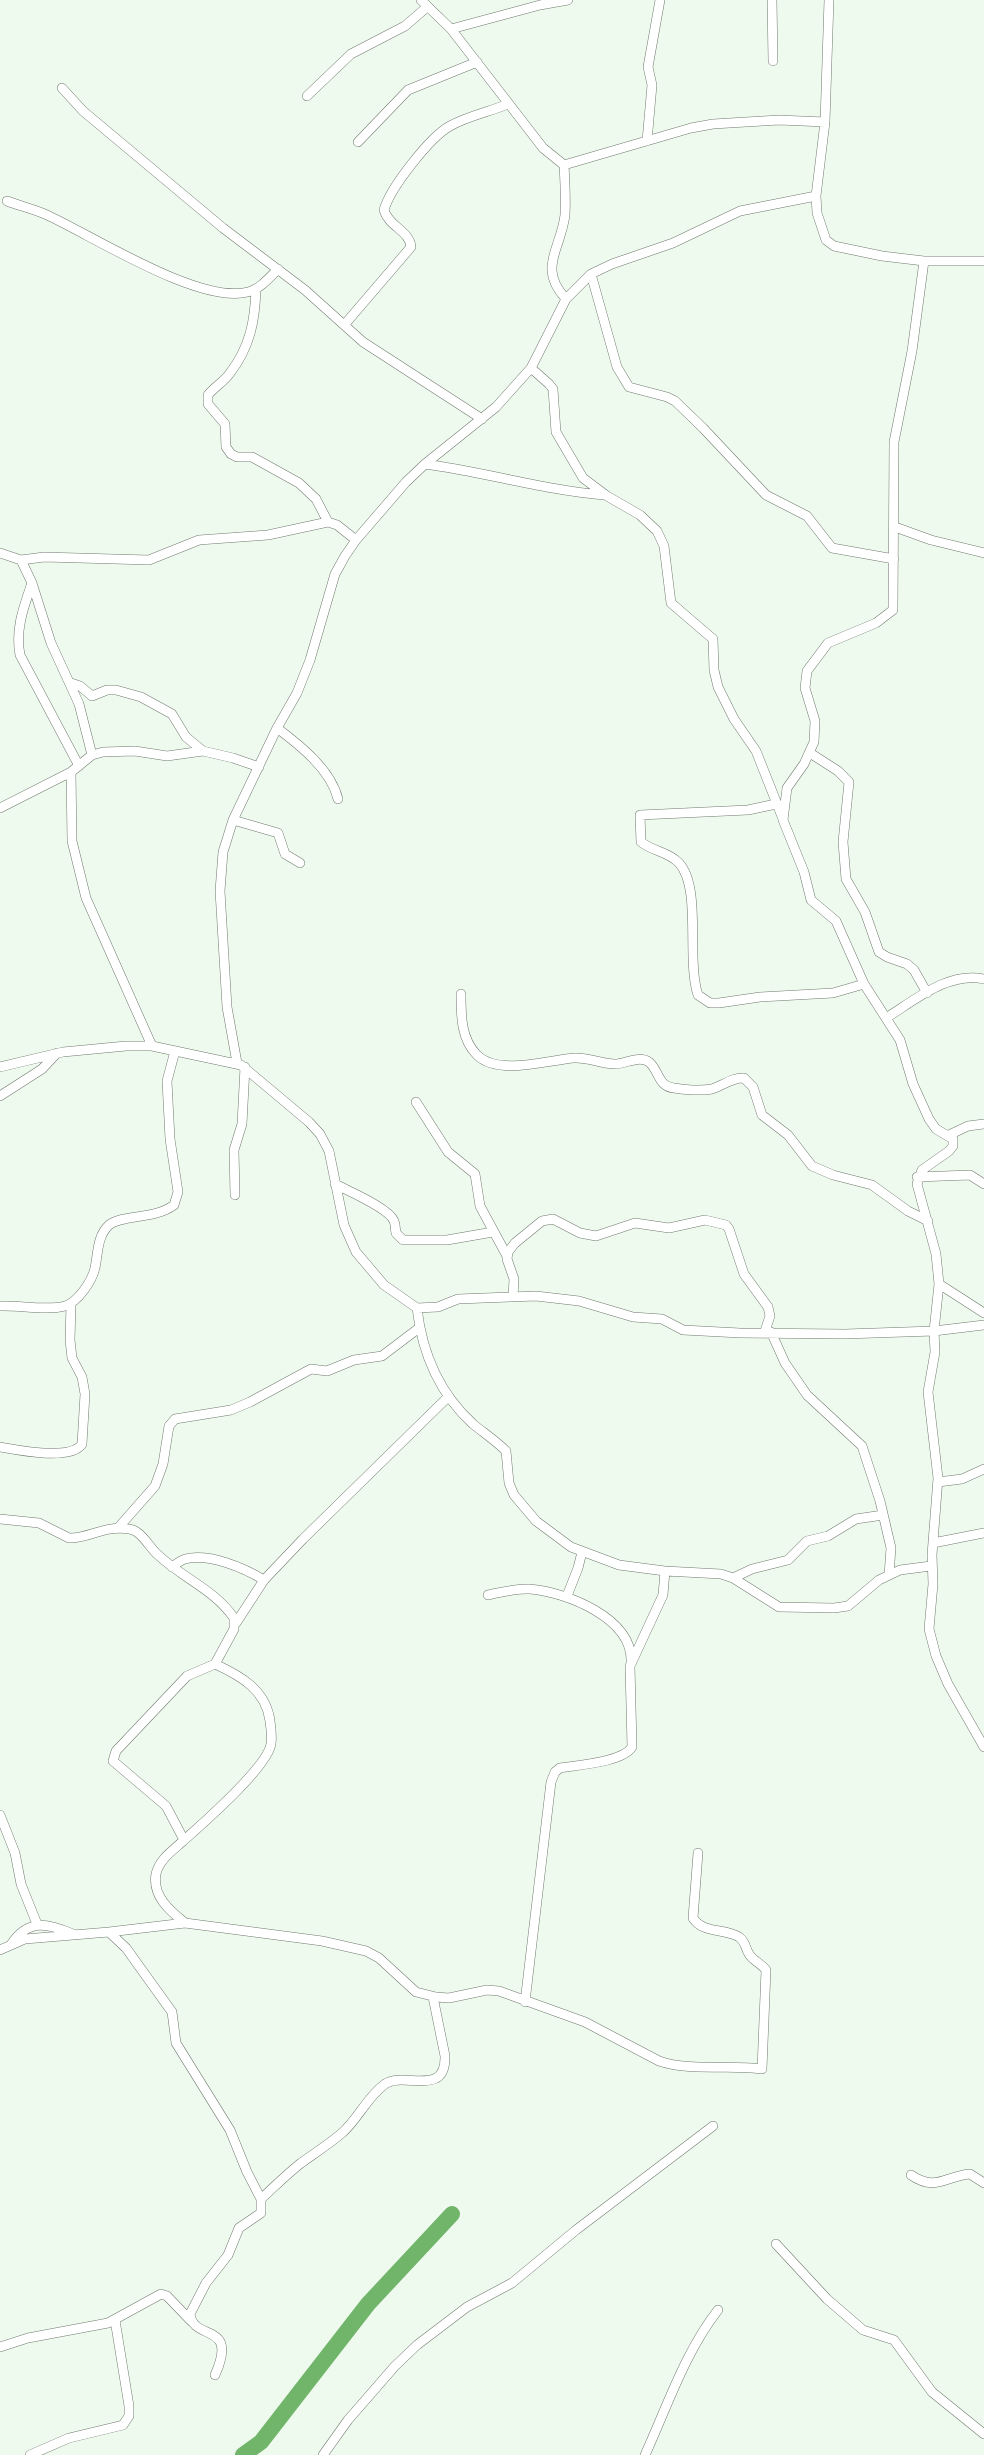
<!DOCTYPE html>
<style>
body{margin:0}
canvas{display:block;background:#effaee}
</style>
<canvas width="984" height="2455"></canvas>
<script>
const ctx = document.querySelector('canvas').getContext('2d');
ctx.lineJoin = 'round';
function stroke(path, color, width, dash) { ctx.strokeStyle = color; ctx.lineWidth = width; ctx.lineCap = dash ? 'butt' : 'round'; ctx.setLineDash(dash || []); ctx.stroke(path); }
stroke(new Path2D(`
 M243 2455 261 2442 368 2304 452 2214`), '#71b56b', 16);
const street = new Path2D(`
 M421 0 451 29 543 148 564 165 691 128 713 124 779 120 825 122
 M772 0 773 61
 M829 0 825 122 816 196 817 213 826 240 834 246 882 256 924 261H984
 M451 29 540 5 568 0
 M62 88 83 111 223 228 305 290 363 342 482 419
 M307 96 351 54 405 26 427 7
 M647 141 652 85 648 67 660 0
 M358 142 408 90 477 62
 M564 165C565 182 566 198 565 215 561 249 537 268 566 299
 M7 201C20 206 34 209 47 215 93 236 200 305 248 292 260 289 270 277 278 269
 M924 261 912 351 894 442 893 610 876 623 828 643 807 671 805 688 815 721 814 742 804 764 787 788 783 820 804 872 811 900 836 921 864 984 900 1040 913 1084 929 1119 936 1129 953 1139V1146L949 1151 922 1170 917 1184 936 1254 939 1284 934 1331 935 1352 928 1392 938 1478 932 1555 933 1584 929 1629 936 1656 948 1684 984 1747
 M591 274 617 367 629 387 667 397 675 401 703 428 766 495 807 516 832 548 894 559
 M256 289C255 321 250 347 230 373 224 382 214 387 208 395V404L225 424 226 447 231 454 237 457H252L299 483 316 499 328 522
 M345 324 411 247C410 231 388 226 384 210 390 188 430 137 450 126 468 116 489 112 508 104
 M531 368 549 384 553 389 556 432 583 478 607 496 640 515 657 531 664 546 671 603 713 639 714 670 718 687 734 719 756 751 783 819
 M425 464C485 472 543 490 604 495
 M895 527 931 540 984 553
 M0 553 21 560 44 557 149 560 199 540 268 535 328 522 337 525 356 540
 M21 560 32 583 51 643 79 704 92 755
 M32 583C24 606 15 629 20 655L79 766
 M71 683 80 686 92 696 107 690H116L141 697 172 714 186 737 203 751
 M277 728C301 746 331 770 338 799
 M810 753 838 771 849 782 843 842 846 879 865 912 879 952 887 957 907 964 914 970 927 993
 M71 772 72 841 86 898 152 1046
 M776 804 748 810 640 815 641 842C652 851 669 852 679 863 702 888 686 959 698 995L710 1003H719L760 997 833 993 864 984
 M0 808 71 772 92 755 103 752 135 751 167 756 203 751 233 758 259 767
 M233 820 278 833 285 854 300 863
 M461 994C461 1016 461 1039 477 1055 498 1076 548 1060 574 1058 588 1057 601 1064 615 1064 625 1064 639 1055 649 1062 659 1070 658 1087 674 1088 684 1090 701 1091 712 1089 722 1086 733 1077 744 1078L753 1087 762 1115 788 1135 812 1166 833 1175 872 1185 908 1211 928 1221
 M886 1018C915 1000 949 971 984 979
 M237 1063 227 1007 220 891 223 852 233 820 277 728 297 693 310 660 335 574 345 556 356 540 406 482 425 464 496 407 531 368 566 299 591 274 612 264 673 243 740 211 816 196
 M0 1067 63 1052 126 1046H152L241 1065 309 1122 320 1134 329 1151 344 1225 356 1252 384 1285 417 1308 438 1307 458 1299 536 1296 579 1301 633 1317 662 1319 683 1330 740 1333 845 1334 934 1331 984 1325
 M0 1096 42 1069 57 1053
 M416 1102 448 1152 475 1174 480 1206 507 1256
 M949 1135 968 1126 984 1124
 M917 1177 970 1175 984 1184
 M335 1184C348 1191 389 1208 394 1221 396 1225 395 1230 396 1233L403 1240H447L493 1232
 M235 1195 234 1150 242 1124 245 1067
 M939 1284 984 1313
 M513 1297 514 1279 507 1259 508 1252 515 1243 542 1221 553 1219 580 1233 596 1236 635 1223 669 1228 705 1220 726 1225 729 1229 744 1274 768 1307 770 1316 765 1331
 M0 1306C20 1305 47 1311 65 1306 78 1302 92 1281 95 1268 98 1254 97 1236 109 1225 123 1214 154 1220 174 1205L178 1192 170 1139 167 1081 175 1051
 M417 1308C422 1353 439 1393 473 1424 484 1433 496 1441 506 1451L509 1483 514 1495 536 1521 571 1547 619 1565 665 1571 721 1574 733 1578 779 1607 834 1608 848 1606 879 1580 900 1570 931 1566
 M771 1332 785 1363 807 1395 862 1446 880 1501 891 1548 889 1575
 M0 1447C17 1450 71 1461 82 1444L85 1394 82 1377 72 1358 70 1340 71 1304
 M938 1482 962 1479 984 1469
 M0 1519 39 1523 69 1538C88 1539 104 1525 129 1529 141 1530 149 1547 157 1554 182 1578 214 1589 234 1618V1629L215 1664 187 1676 116 1751 113 1761 166 1806 184 1840
 M118 1528 155 1486 163 1464 169 1426 175 1419 231 1410 250 1402 311 1369 327 1371 354 1360 382 1356 419 1328
 M933 1543 984 1533
 M172 1567C176 1564 181 1560 185 1559 210 1553 244 1568 264 1580
 M733 1578 752 1569 788 1560 807 1541 828 1536 856 1519 883 1515
 M488 1595C502 1592 516 1588 530 1589 566 1592 633 1618 631 1662
 M567 1596 578 1568 582 1552
 M236 1623 264 1580 303 1539 448 1397
 M0 1815 15 1853 21 1884 37 1924
 M185 1923C170 1911 152 1896 156 1874 159 1860 172 1851 182 1842 202 1824 267 1768 271 1744 272 1737 271 1728 270 1721 266 1690 241 1676 215 1664
 M109 1932 126 1948 172 2012 176 2043 230 2130 247 2172 261 2199V2213L239 2228 228 2255 206 2283 190 2314C193 2342 239 2321 215 2375
 M12 1943C29 1918 49 1924 73 1934
 M0 1950 25 1939 109 1932 185 1923 322 1941 366 1951 379 1958 416 1992 436 1997 449 1998 487 1990 499 1991 585 2022 659 2061C691 2072 729 2064 762 2069L766 1970C762 1964 752 1960 749 1954 745 1948 746 1942 739 1937 725 1928 703 1934 693 1918L698 1853
 M525 2002 551 1782 555 1772 560 1768C578 1765 623 1762 632 1747L630 1666 663 1595 665 1571
 M911 2175C936 2192 945 2176 970 2174L984 2183
 M261 2199C274 2187 287 2174 301 2163 315 2153 329 2144 342 2133 358 2119 367 2097 385 2084 404 2071 446 2098 445 2056L433 1997
 M776 2244 827 2299 863 2330 894 2340 932 2392 984 2434
 M0 2347 28 2338 108 2323 161 2294 167 2296 191 2321
 M30 2455 69 2438 123 2425 129 2416V2406L115 2320
 M323 2455 348 2420 395 2366 417 2345 467 2307 512 2283 576 2230 713 2126
 M645 2455C667 2407 685 2352 718 2310`);
stroke(street, '#70796f', 10);
stroke(street, '#fff', 9);
</script>
